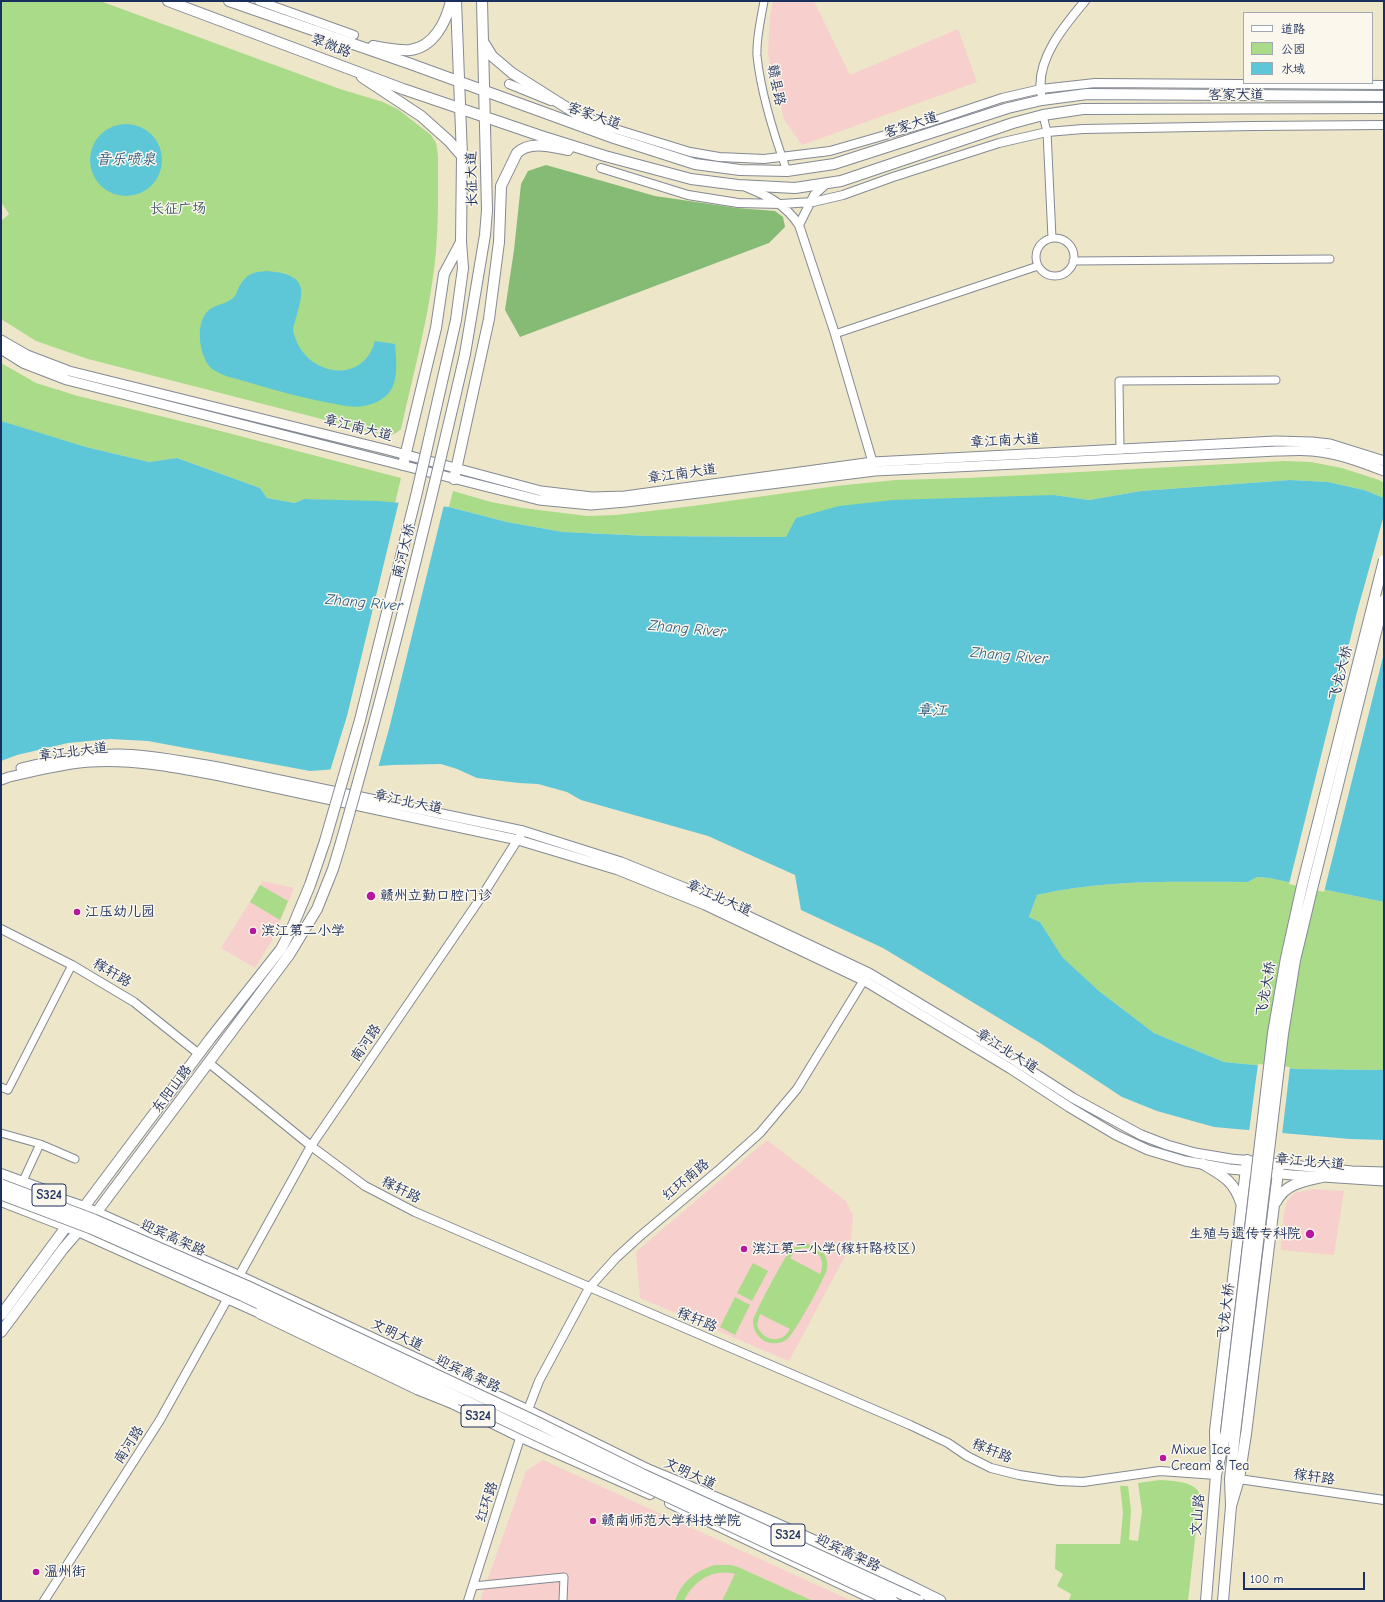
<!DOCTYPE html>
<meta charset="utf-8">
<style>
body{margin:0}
#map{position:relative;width:1385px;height:1602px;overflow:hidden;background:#ede6c9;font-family:"Comic Neue","LXGW WenKai TC",sans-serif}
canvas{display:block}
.frame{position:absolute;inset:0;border:2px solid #1b2f5e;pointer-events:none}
.legend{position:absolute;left:1243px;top:12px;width:130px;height:72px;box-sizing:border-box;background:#fbf7ec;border:1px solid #a1a7b3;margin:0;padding:5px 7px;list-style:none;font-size:12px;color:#1b2f5e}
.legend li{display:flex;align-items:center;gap:8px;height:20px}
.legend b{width:20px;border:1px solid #a1a7b3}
.scale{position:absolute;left:1243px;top:1572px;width:122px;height:18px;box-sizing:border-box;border:2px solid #1b2f5e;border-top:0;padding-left:5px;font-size:12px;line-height:14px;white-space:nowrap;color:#1b2f5e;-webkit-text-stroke:3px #fbf7ec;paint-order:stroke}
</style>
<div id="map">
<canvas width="1385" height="1602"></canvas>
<div class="frame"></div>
<ul class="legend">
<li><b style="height:5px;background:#fff"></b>道路</li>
<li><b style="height:11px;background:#a9db89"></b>公园</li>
<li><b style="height:11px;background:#5dc7d8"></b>水域</li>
</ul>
<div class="scale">100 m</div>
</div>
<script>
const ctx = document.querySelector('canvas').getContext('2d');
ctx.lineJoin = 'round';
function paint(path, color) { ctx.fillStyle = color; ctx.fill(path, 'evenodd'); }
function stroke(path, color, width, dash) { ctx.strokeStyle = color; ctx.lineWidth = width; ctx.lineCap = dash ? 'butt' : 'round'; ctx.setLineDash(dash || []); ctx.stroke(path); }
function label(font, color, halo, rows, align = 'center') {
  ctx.font = font + ' "Comic Neue","LXGW WenKai TC",sans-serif'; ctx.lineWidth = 3; ctx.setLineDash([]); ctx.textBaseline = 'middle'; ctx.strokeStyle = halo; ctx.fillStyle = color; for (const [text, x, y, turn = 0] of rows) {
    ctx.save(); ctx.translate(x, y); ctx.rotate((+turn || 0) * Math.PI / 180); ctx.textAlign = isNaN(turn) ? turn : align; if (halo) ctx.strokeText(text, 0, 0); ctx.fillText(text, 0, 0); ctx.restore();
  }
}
paint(new Path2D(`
 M773 1H814L850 75 958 29 977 82 802 145 785 121 775 88 768 54 770 16Z
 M263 881 294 888 271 942 255 968 221 948Z
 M767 1140 846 1201 853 1215 851 1245 789 1361 640 1298 636 1252Z
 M1313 1189 1344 1191 1334 1255 1281 1250 1283 1219 1286 1203 1294 1193Z
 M543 1460 852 1601H480L526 1471Z`), '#f7d0cd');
paint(new Path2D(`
 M1 1H100L340 89 383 102 399 110 431 135 436 143 438 155C438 195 439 237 433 277 426 328 412 379 401 429 394 436 389 435 380 434L88 359 36 341 1 319V221L9 214 1 202Z
 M1 363 36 383 78 396 205 427 401 478 395 503 304 499 295 503 267 498 260 488 177 458 149 462 86 447 3 422 1 421Z
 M1283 461 1311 462 1342 468 1379 480 1384 483V498L1364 490 1328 482 1290 480 1141 491 1089 500 1054 495 786 537 649 536 563 532 507 522 449 507 453 491 491 502 523 508 587 516 616 515 693 506 836 486 896 480 968 478Z
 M1257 877 1269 878 1384 902V1070L1297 1069 1224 1062 1154 1033 1099 991 1061 957 1040 922 1029 917 1037 895C1106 879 1178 882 1248 882Z
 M260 885 288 901 280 920 250 902Z
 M800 1244C815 1242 830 1252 827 1269 825 1278 797 1328 790 1336 786 1342 778 1344 771 1343 761 1342 753 1332 753 1321 754 1314 784 1258 790 1251 793 1248 797 1246 800 1244ZM802 1248C817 1247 827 1260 820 1274L790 1258 795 1252ZM760 1314 790 1329C782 1345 762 1341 757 1325Z
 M753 1263 768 1271 752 1301 737 1293Z
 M735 1297 750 1305 735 1335 720 1327Z
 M1160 1480C1173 1481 1194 1481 1200 1494L1188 1601H1069L1071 1594 1057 1586 1063 1574 1055 1569 1056 1544H1120L1123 1513 1120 1486H1128L1131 1510 1129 1540 1138 1541 1142 1511 1138 1483Z
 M715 1565H731L738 1567 813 1601H722L735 1574C713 1568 693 1581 684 1601H675C681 1582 697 1570 715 1565Z`), '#a9db89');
paint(new Path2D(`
 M546 165 655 196 737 208 775 211 783 217 785 227 769 243 520 337 505 310 514 250 521 184 528 171Z`), '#86bb75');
paint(new Path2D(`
 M90 160a36 36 0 1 1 72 0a36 36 0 1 1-72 0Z
 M267 271C315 275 301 296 293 330 302 376 363 387 375 341L395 344C396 356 398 374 393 386 388 398 375 404 364 406 354 408 345 406 336 404 299 398 262 386 226 376 221 374 217 372 212 369 199 357 195 325 207 312 213 304 227 305 234 297 236 295 237 292 238 289 246 274 252 272 267 271Z
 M1 421 86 447 149 462 177 458 260 488 267 498 295 503 304 499 378 501 449 507 507 522 563 532 649 536 786 537 796 518 839 506 893 500 1054 495 1089 500 1141 491 1290 480 1328 482 1364 490 1384 498V902L1269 878 1257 877 1248 882C1178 882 1106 879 1037 895L1029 917 1040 922 1062 957 1099 991 1154 1033 1224 1062 1297 1069 1384 1070V1140L1350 1139 1214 1127 1157 1111 1122 1097 1040 1043 883 948 801 910 795 875 708 836 581 800 567 792 538 784 519 783 477 778 457 769 441 764 393 765 310 771 148 741 110 739 68 743 17 755 1 761Z`), '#5dc7d8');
paint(new Path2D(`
 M399 501 444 505 389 729 378 768 330 771 347 716Z
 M1384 515V653L1324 892 1289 884 1357 612Z
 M1258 1064 1290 1067 1282 1135 1249 1132Z`), '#ede6c9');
const minor = new Path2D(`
 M764 1C761 19 756 38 757 56 761 94 774 135 787 171
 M1043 115 1047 132 1052 238
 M1036 257a19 19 0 1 1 38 0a19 19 0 1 1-38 0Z
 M1073 261 1330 259
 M835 334 1038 266
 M1120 450 1119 381 1276 380
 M1 1087 8 1090 72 965
 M1 1133 40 1144 75 1159
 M21 1185 40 1144
 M473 1586 564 1577 563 1601`);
const tertiary = new Path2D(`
 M259 1 354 35
 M509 84 551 101
 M1041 93C1036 59 1064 26 1085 1
 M589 118 612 128 690 152 719 157 764 159 830 151 927 123 1002 98 1041 89 1095 83 1384 85
 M601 168 688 195 738 203 781 204 813 202 843 195 893 177 999 143 1047 132 1083 129 1253 126 1384 125
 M746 187C768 196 785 204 799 225L835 334 874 467
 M799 225 814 195 827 183
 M1 929 72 965 134 1002 199 1054
 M209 1063 311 1146 365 1186 415 1212 910 1425 948 1443 967 1456 991 1468 1019 1475 1059 1481 1083 1482 1160 1471 1216 1475
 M1 1173 53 1192
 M239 1276 311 1146 482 896 523 831
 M526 1415 539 1381 589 1288 616 1258 639 1237 721 1168 760 1133 797 1089 867 975
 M1239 1479 1384 1500
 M44 1601 160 1420 228 1298
 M468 1601 522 1432`);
const secondary = new Path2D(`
 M1 340 27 355 69 371 388 450 541 491 592 497 625 496 873 462 1276 441 1312 442 1330 444 1384 461
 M1 349 23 363 67 380 539 500 591 505 626 502 875 471 1277 451C1289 451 1301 450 1312 451 1337 453 1361 462 1384 471
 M21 768C54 760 85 754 118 754 150 754 186 762 218 767L523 831 621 862 710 898 869 973 1017 1062 1073 1098 1141 1135 1167 1145 1195 1153 1231 1159 1352 1171 1384 1172
 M1 780 9 777C36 771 62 764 90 762 134 759 178 768 220 776L518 840 618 870 705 905 865 981 1011 1069 1069 1107 1116 1135 1148 1150 1185 1161 1230 1169 1292 1175 1384 1181`);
const primary = new Path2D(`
 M168 1 403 89 541 136 605 156 691 179 738 185 795 188 841 181 1013 123 1043 115 1083 109 1384 108
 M229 1 408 63 614 138 695 164 740 170 787 171 834 164 1008 108 1042 100 1087 94 1384 96
 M484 43 492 56 512 73 602 130
 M373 46C384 48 398 51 410 50 434 47 446 22 451 1
 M362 77 421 116 449 141 462 156
 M449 351 456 320 463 268 461 242 462 156 456 1
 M465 354 485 235 487 210 482 1
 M403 465 436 328 444 274 461 242
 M454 479 489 319 499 242 501 186 517 153C530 140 552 147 568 150
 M1203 1164C1222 1175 1234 1181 1241 1203
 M1 1179 84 1207 239 1276 527 1410 655 1473
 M1 1201 78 1231 267 1316
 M1276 1202C1285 1184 1303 1181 1322 1177
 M93 1217 289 955 317 909 333 869 340 846
 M1 1315 66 1227 84 1207 210 1039 281 949 292 928 310 885 325 841
 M1 1332 63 1249 81 1228
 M446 1400 521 1437 650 1494
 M1216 1475 1215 1431 1247 1160
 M670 1503 878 1601
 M1231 1506 1239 1479 1246 1434 1279 1164
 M779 1531 822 1551
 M1206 1601 1216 1475 1226 1432
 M1223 1601 1231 1506 1230 1479 1235 1433`);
const trunk = new Path2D(`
 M648 1470C747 1510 845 1553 940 1601`);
stroke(minor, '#848a94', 9);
stroke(tertiary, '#848a94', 10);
stroke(secondary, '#848a94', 11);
stroke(primary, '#848a94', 12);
stroke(trunk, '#848a94', 13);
stroke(minor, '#fff', 7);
stroke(tertiary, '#fff', 8);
stroke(secondary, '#fff', 9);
stroke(primary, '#fff', 10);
stroke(trunk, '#fff', 11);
const primaryBridge = new Path2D(`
 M325 841 360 720 417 492 449 351
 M340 846C387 683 427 519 465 354
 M1226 1432 1273 1033 1286 958 1302 886 1384 560
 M1235 1433 1283 1034 1295 960 1312 889 1384 600`);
const trunkBridge = new Path2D(`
 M1 1185 94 1220 246 1286 536 1422 643 1475 918 1601
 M1 1194 91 1228 242 1295 532 1433 892 1601
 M260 1313 418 1389 453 1403`);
stroke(primaryBridge, '#848a94', 12, []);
stroke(trunkBridge, '#848a94', 13, []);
stroke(primaryBridge, '#fff', 10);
stroke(trunkBridge, '#fff', 11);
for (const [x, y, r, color] of [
 [371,896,5,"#b5179e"],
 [77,912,4,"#b5179e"],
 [253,931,4,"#b5179e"],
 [1310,1234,5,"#b5179e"],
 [744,1249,4,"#b5179e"],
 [1163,1458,4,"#b5179e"],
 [593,1521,4,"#b5179e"],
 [36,1572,4,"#b5179e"]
]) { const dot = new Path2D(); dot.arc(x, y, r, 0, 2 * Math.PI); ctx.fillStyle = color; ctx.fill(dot); stroke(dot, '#fbf7ec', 1.5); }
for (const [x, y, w] of [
 [49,1195,34],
 [478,1416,34],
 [788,1535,34]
]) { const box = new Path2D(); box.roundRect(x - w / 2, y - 11, w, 22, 3); ctx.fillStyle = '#fbf7ec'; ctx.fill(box); stroke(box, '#1b2f5e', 1); }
label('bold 13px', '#1b2f5e', null, [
 ["S324",49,1195],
 ["S324",478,1416],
 ["S324",788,1535]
]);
label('14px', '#1b2f5e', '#fbf7ec', [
 ["翠微路",331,46,21],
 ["赣县路",776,85,78],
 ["客家大道",1236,95],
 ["客家大道",594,116,19],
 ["客家大道",911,125,-18],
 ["长征大道",472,179,-91],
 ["章江南大道",358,428,14],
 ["章江南大道",1005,441,-3],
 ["章江南大道",682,474,-8],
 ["南河大桥",404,551,-76],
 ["飞龙大桥",1341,673,-76],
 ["章江北大道",73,752,-7],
 ["章江北大道",408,802,12],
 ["章江北大道",719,898,24],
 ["稼轩路",112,973,31],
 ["飞龙大桥",1266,989,-80],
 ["南河路",366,1043,-56],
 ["章江北大道",1007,1051,32],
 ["东阳山路",172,1089,-53],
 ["章江北大道",1310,1162,5],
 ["红环南路",686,1180,-40],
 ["稼轩路",401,1190,27],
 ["迎宾高架路",173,1238,24],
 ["飞龙大桥",1226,1311,-83],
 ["稼轩路",697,1320,23],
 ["文明大道",397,1335,25],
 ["迎宾高架路",468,1374,25],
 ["南河路",129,1445,-57],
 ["稼轩路",992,1451,23],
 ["文明大道",690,1474,25],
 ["稼轩路",1314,1477,8],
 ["红环路",487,1502,-72],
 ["文山路",1198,1515,-85],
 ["迎宾高架路",848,1553,25]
]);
label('14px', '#3e5a69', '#fbf7ec', [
 ["长征广场",178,209]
]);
label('14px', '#1b2f5e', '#fbf7ec', [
 ["赣州立勤口腔门诊",380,896],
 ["江压幼儿园",85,912],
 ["滨江第二小学",261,931],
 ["生殖与遗传专科院",1301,1234,"right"],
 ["滨江第二小学(稼轩路校区）",752,1249],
 ["Mixue Ice",1171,1450],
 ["Cream & Tea",1171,1466],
 ["赣南师范大学科技学院",601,1521],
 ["温州街",44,1572]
], 'left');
label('italic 15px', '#2f5d83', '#fbf7ec', [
 ["音乐喷泉",126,160],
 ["Zhang River",364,603,5],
 ["Zhang River",687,629,5],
 ["Zhang River",1009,656,5],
 ["章江",932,711]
]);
</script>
